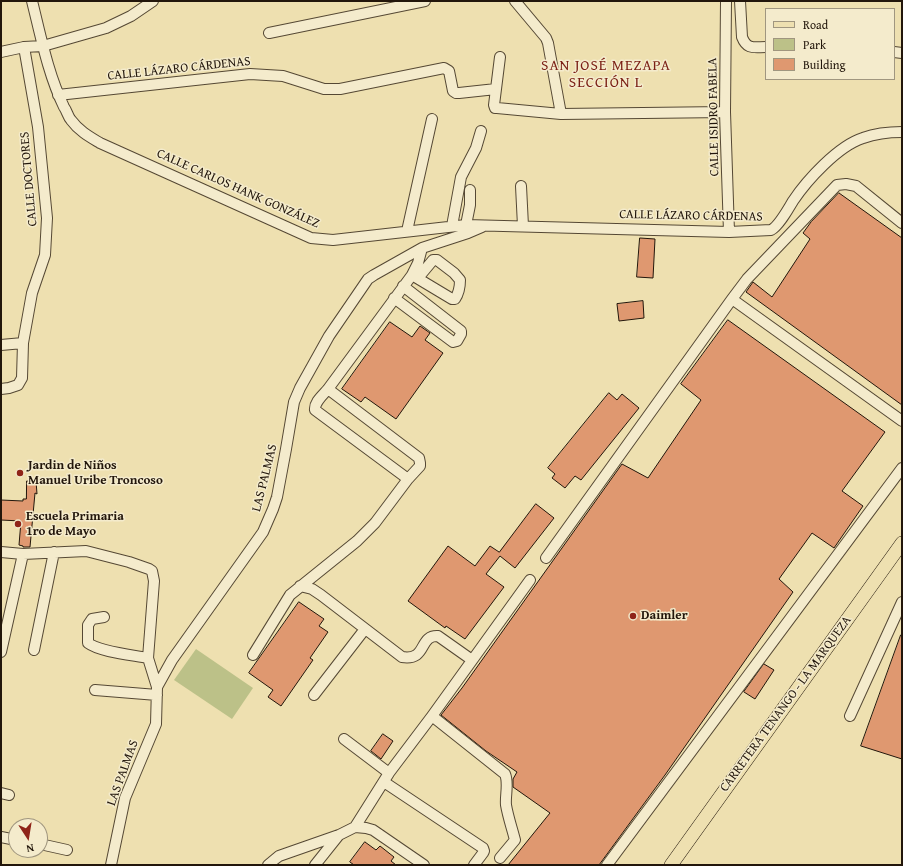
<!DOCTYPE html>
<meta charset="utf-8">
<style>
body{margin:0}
#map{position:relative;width:903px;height:866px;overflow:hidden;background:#eee0b0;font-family:"Gentium Book Plus",serif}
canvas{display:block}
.frame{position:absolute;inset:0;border:2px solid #22160b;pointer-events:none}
.legend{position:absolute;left:765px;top:8px;width:130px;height:72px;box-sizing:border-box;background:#f4ebcc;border:1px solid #a0967f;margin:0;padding:5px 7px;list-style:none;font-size:12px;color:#22160b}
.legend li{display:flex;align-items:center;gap:8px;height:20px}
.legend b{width:20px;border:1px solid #a0967f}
.north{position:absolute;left:8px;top:818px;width:40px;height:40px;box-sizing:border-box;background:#f4ebcc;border:1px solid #a0967f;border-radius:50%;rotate:168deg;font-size:11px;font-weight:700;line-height:16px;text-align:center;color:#22160b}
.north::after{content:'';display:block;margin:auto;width:14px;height:18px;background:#8f2418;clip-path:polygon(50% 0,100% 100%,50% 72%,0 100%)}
</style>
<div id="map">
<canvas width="903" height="866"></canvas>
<div class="frame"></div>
<ul class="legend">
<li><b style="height:5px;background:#eee0b0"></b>Road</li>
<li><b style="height:11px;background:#bcc188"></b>Park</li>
<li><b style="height:11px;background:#df9870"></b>Building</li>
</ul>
<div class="north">N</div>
</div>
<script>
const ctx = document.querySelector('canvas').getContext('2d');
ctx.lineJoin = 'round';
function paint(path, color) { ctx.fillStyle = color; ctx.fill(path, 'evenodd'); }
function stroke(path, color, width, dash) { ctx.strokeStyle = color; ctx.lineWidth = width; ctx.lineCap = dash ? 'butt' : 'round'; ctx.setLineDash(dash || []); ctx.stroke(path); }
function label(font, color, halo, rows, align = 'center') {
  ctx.font = font + ' "Gentium Book Plus",serif'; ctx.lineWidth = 3; ctx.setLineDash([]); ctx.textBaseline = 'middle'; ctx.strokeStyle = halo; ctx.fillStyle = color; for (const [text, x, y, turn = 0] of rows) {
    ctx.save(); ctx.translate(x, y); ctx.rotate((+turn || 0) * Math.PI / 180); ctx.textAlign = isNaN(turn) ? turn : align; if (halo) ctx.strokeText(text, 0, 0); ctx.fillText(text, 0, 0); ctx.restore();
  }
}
paint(new Path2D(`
 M196 649 253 688 232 719 174 680Z`), '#bcc188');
const building = new Path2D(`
 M839 193 902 238V405L746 292 753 282 772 297 810 239 803 233 811 222Z
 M640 238 655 239 653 278 637 277Z
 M643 301 644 318 619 321 617 304Z
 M728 320 885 432 842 491 863 506 834 548 812 533 779 579 793 592 665 775 599 865H508L550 813 513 787V779L517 772 486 751 441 715 462 688 622 464 648 478 701 400 681 384Z
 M390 322 412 337 420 326 430 333 425 340 443 353 396 419 365 397 361 402 342 389Z
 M609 393 617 400 622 394 639 408 581 480 575 476 565 488 552 478 555 474 548 468Z
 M27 481H36L37 494 35 493 30 547H23V546L19 545 21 521 1 520V500L23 501V499H26Z
 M536 504 554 518 515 568 500 556 486 574 504 587 465 639 446 626 445 628 408 601 448 546 475 566 490 546 499 552Z
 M299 602 324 619 319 626 328 632 310 658 313 660 281 706 268 697 273 690 249 673Z
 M901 635H902V759L861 746Z
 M764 664 774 670 755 699 744 692Z
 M383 734 393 741 381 759 371 751Z
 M365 842 376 850 380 846 394 857 391 861 396 865H354L350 862Z`);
paint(building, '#df9870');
stroke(building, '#22160b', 1);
const minor = new Path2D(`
 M32 1C41 37 48 74 64 107 67 111 68 117 71 120 79 131 90 137 100 143L311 238 333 240 466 225 729 232 771 230C779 226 788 209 793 201 807 180 838 146 863 138 874 134 890 132 902 132
 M515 1 546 38 548 43 561 114
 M726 1 725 112 729 232
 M740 1 742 37C747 50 754 47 766 47
 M269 33 425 1
 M1 52 24 47 43 46 106 28 131 16 153 1
 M894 52 902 53
 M500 57 494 105 495 108H497L561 114 725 112
 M58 95 250 74 283 76 324 89H340L444 68 449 71 453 91 456 93H459L496 89
 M521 186 523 226
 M466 225 470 205V190
 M452 226 461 177 476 148 481 131
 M407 231 432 119
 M412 275 452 299H455C459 293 460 287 460 280L454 273 437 260H433L418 278
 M394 298 453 342 457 341 461 334V331L403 286
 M732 299 902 421
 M1 345 23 343
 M1 389 9 388 18 385 22 378 23 343 32 293 45 255 47 218 38 127 24 47
 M328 389 419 458 420 463V466L408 479 315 410C314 402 323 395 328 389L412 275 418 263 422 248
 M1 552 23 554 86 551 129 562 149 569 152 571 154 581 148 658 157 687
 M546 558 732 299 747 279 837 185 846 184 856 186 902 223
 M300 586 312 589 321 595 402 657C428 661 418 635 438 636L472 660
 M104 617 92 619 88 625V643C100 652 133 655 148 658
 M34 650 54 552
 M1 652 23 554
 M253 655 290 595 357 541 375 523 408 479
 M95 690 157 695
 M314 695 365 629
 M432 716 505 774C509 783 505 796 506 805 508 817 512 828 515 840L500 858
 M850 716 902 602
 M344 739 389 773 355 827
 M389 773 432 716 530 580
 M384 782 483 848 484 851 483 853 474 865
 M1 793 9 795
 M1 837 16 840
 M40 844 67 850
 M111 865 125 798 156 724 157 687 172 660 263 532 273 509 277 497 286 449 294 402 300 388 329 336 368 279 374 275 422 248 468 233 482 227
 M268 865 274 860 279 856 339 835 355 827 366 828 373 830 424 865
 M315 865 339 835
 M607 865 902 468`);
const major = new Path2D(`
 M671 865 902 543`);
stroke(minor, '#554834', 12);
stroke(major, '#22160b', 14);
stroke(minor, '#f4ebcc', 10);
stroke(major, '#eee0b0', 13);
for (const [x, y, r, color] of [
 [20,473,4,"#8f2418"],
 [18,524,4,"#8f2418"],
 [633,616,4,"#8f2418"]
]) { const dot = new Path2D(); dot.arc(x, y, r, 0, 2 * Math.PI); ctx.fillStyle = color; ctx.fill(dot); stroke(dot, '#f4ebcc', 1.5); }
label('13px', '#22160b', '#f4ebcc', [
 ["CALLE LÁZARO CÁRDENAS",179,69,-6],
 ["CALLE ISIDRO FABELA",714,117,-91],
 ["CALLE DOCTORES",29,179,-95],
 ["CALLE CARLOS HANK GONZÁLEZ",238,189,24],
 ["CALLE LÁZARO CÁRDENAS",691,216,1],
 ["LAS PALMAS",265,478,-76],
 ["CARRETERA TENANGO - LA MARQUEZA",786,704,-54],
 ["LAS PALMAS",123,773,-70]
]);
label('bold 13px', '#22160b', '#f4ebcc', [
 ["Jardin de Niños",28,466],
 ["Manuel Uribe Troncoso",28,481],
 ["Escuela Primaria",26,517],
 ["1ro de Mayo",26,532],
 ["Daimler",641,616]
], 'left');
ctx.letterSpacing = '1px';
label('15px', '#7a1f14', '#f4ebcc', [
 ["SAN JOSÉ MEZAPA",606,66],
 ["SECCIÓN L",606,83]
]);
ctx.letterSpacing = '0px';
</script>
